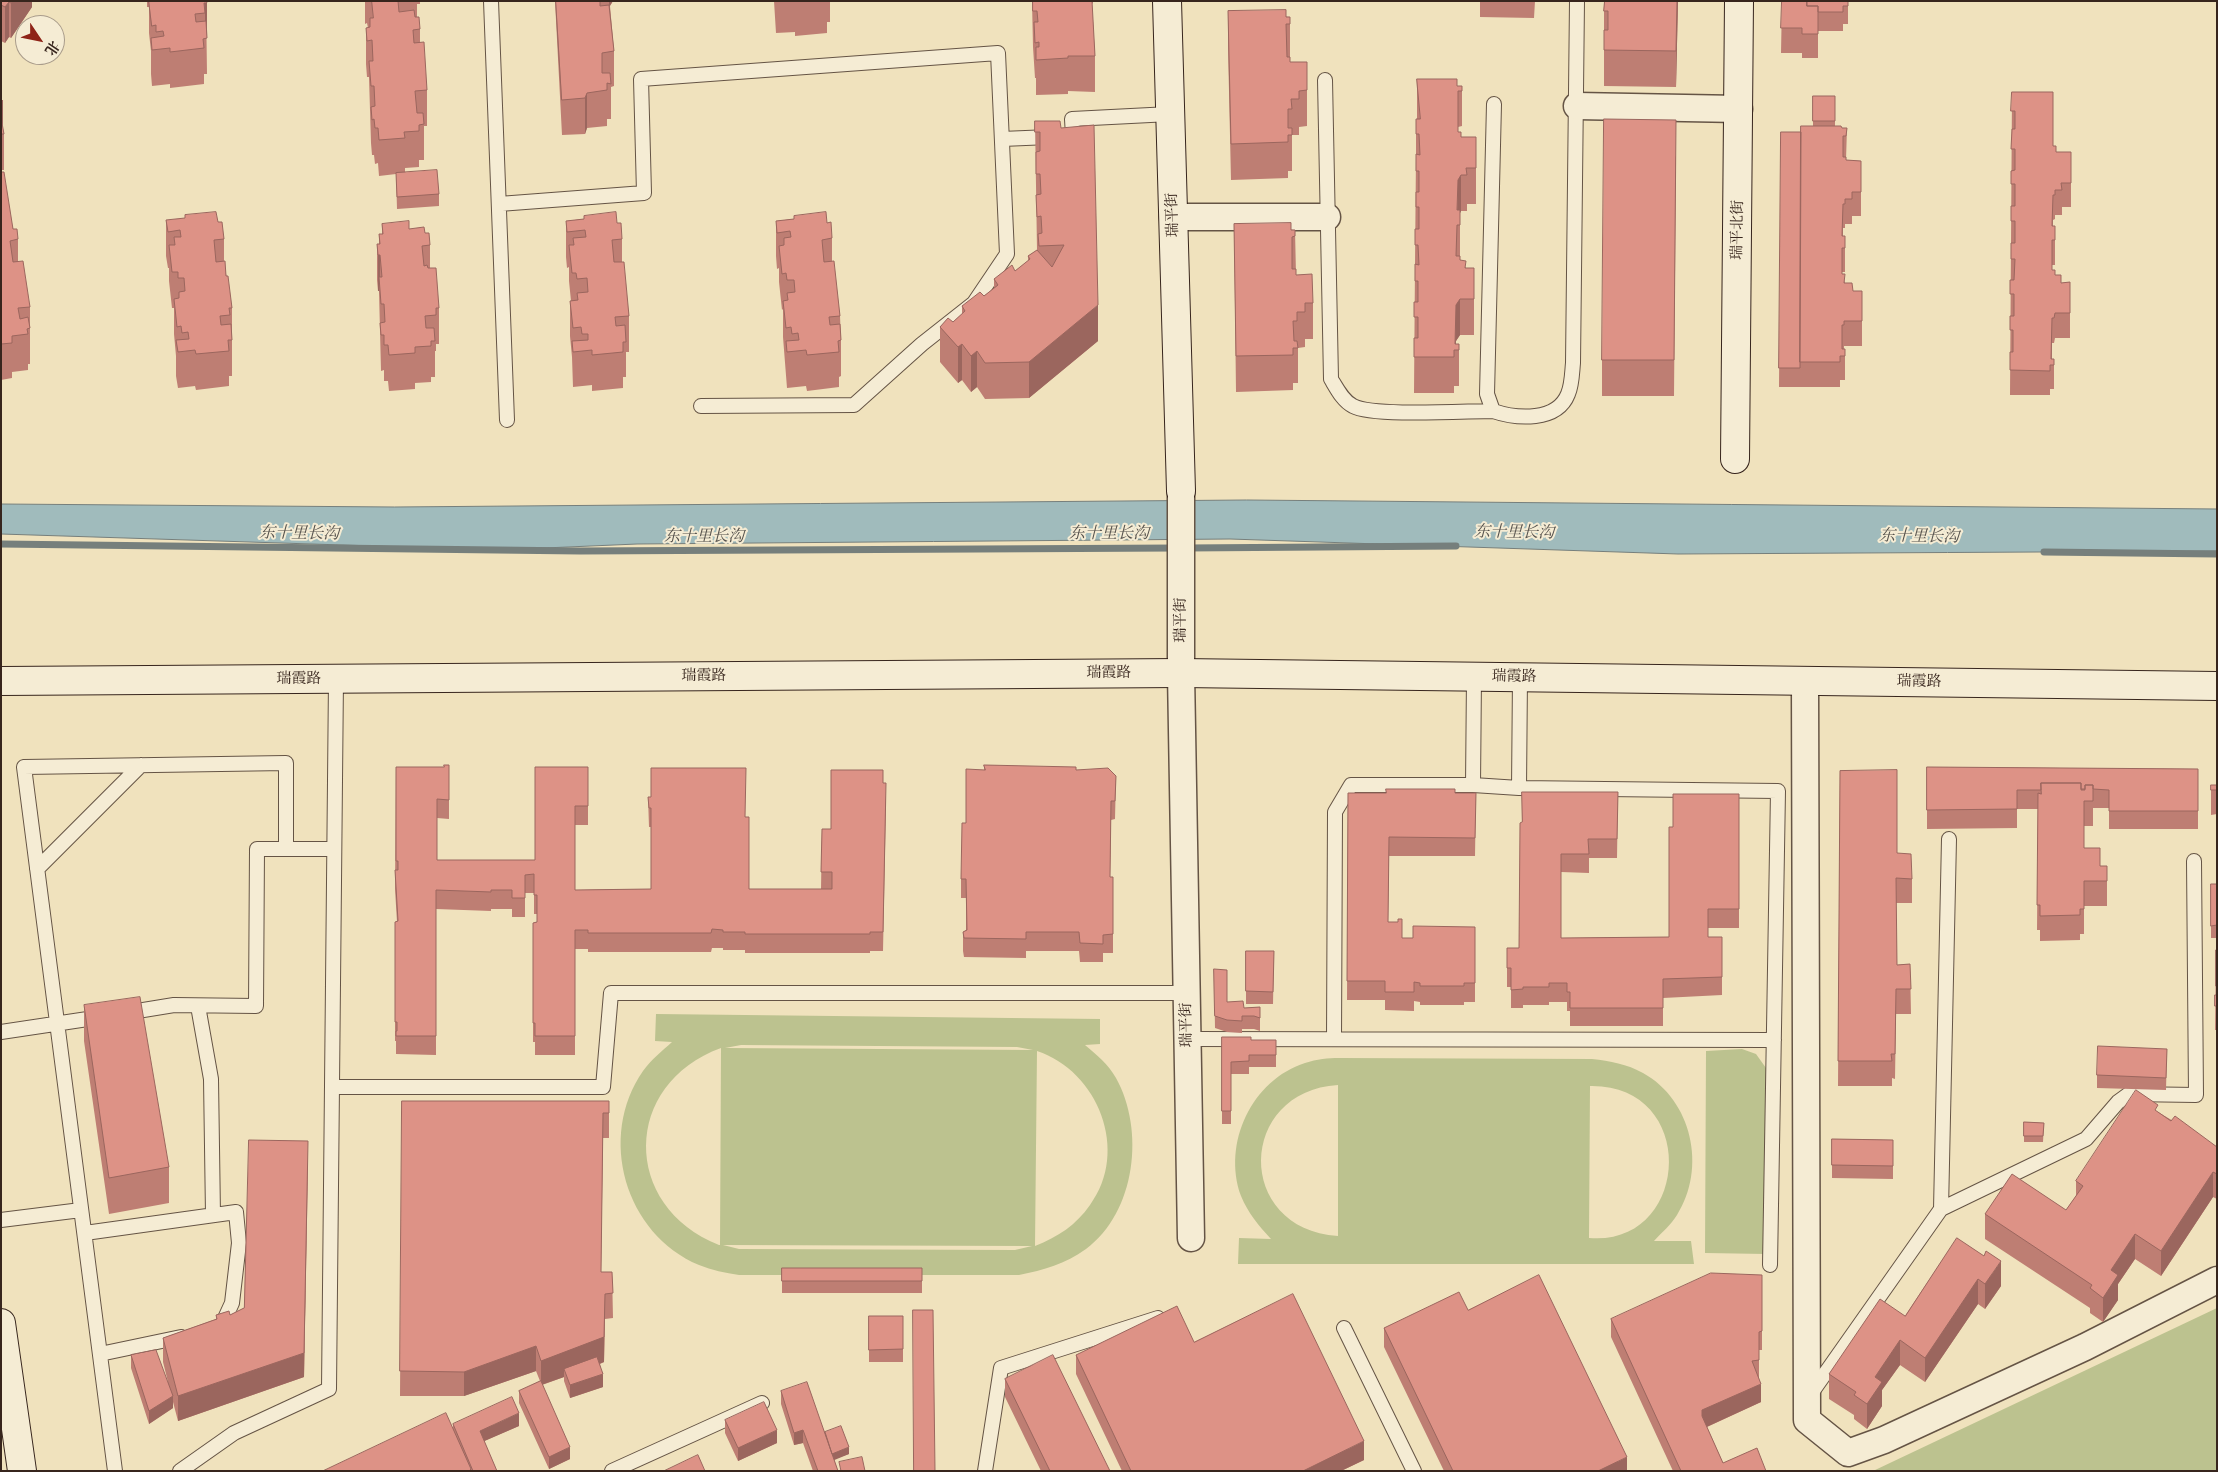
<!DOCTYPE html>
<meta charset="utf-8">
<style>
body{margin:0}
#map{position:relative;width:2218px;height:1472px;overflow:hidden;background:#f0e2bd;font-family:"IM FELL French Canon","Noto Serif SC",serif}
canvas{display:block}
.frame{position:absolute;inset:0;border:2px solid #37251d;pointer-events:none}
.north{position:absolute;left:15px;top:15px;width:50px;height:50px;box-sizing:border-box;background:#f5ecd4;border:1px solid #a99c8b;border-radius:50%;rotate:124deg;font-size:14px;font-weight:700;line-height:20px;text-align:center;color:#37251d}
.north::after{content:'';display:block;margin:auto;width:18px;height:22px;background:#8f2418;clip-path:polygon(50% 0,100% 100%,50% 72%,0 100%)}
</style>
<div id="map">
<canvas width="2218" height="1472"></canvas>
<div class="frame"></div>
<div class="north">北</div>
</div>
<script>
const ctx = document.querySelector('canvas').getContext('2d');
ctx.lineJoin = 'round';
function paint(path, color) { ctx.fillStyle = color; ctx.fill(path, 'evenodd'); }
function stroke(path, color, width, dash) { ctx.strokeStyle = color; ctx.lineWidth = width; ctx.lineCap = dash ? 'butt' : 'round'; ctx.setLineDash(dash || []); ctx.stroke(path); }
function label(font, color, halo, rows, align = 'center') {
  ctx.font = font + ' "IM FELL French Canon","Noto Serif SC",serif'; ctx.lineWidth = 4; ctx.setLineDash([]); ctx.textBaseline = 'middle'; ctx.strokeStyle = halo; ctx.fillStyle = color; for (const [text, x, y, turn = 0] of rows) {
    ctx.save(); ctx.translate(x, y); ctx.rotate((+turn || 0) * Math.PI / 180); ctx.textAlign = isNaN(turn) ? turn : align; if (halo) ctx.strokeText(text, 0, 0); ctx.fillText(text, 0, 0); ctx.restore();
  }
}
paint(new Path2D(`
 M656 1014 1100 1019V1044L1085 1045C1097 1055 1108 1064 1116 1078 1145 1130 1136 1212 1086 1249 1065 1264 1044 1270 1019 1275H739C725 1273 712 1270 699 1265 625 1234 597 1137 643 1071 651 1060 662 1051 672 1042L655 1041ZM741 1045 1017 1047 1033 1050 725 1048ZM721 1048 720 1245H719C621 1206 622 1084 721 1048ZM1037 1051C1098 1071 1130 1151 1090 1205 1076 1225 1058 1237 1035 1246ZM723 1245H724L1032 1246 1015 1250 739 1249Z
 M1742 1049 1756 1054 1766 1068V1254L1705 1253 1706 1051Z
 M1339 1058 1592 1059C1610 1061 1627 1064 1643 1073 1692 1100 1707 1168 1677 1215 1671 1225 1662 1232 1654 1241H1691L1694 1264H1238L1239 1238 1271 1239C1259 1226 1248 1213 1241 1196 1222 1143 1252 1080 1305 1063 1317 1059 1328 1058 1339 1058ZM1338 1085V1236C1234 1229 1237 1091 1338 1085ZM1590 1086C1700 1084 1691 1247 1589 1238Z
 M2217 1308V1470L2215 1471H1873Z`), '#bcc28f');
const water = new Path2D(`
 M1247 500 2217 509V551L1678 554 1230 539 637 544 498 550 1 534V504L394 507Z`);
paint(water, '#a0bbbc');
stroke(water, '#767f7c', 1);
stroke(new Path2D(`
 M1 544 580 551 1176 548
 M1187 548 1456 546
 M2044 552 2217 554`), '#767f7c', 7);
const lane = new Path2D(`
 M491 1 507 420
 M1325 80 1331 379C1337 389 1343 401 1353 406 1373 417 1466 411 1493 411
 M1494 104 1487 394 1493 411C1517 419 1557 422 1568 394 1572 385 1572 373 1573 363L1577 1
 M1002 139 1073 136 1072 119 1170 114
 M499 204 644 193 641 79 998 53 1007 254 974 303 922 344 854 405 701 406
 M1474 677 1473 785 1519 788 1520 677
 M1519 788 1778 791 1770 1265
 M37 869 141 765
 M198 1006 211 1079 213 1215
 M125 1013 174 1005 256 1006 257 849H334
 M1 1032 101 1017
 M1188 1039 1774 1040
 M1334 1039 1335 812 1351 785H1473
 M332 1087H603L611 993H1187
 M1941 1209 2086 1139 2118 1102 2129 1094 2196 1095 2194 861
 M1 1220 81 1210
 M85 1233 236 1212 239 1243 232 1303 221 1327
 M1344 1328 1414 1471
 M100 1354 181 1337
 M1810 1395 1941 1209 1949 839
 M115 1471 24 767 286 763V849
 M180 1471 234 1433 329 1389 336 679
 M612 1471 762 1403
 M985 1471 1001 1368 1158 1318`);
const street = new Path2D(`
 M1577 106 1739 109
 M1173 217H1327
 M1181 491V673L1191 1238
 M1805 681 1807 1420 1848 1453 1884 1440 2085 1347 2217 1280`);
const secondary = new Path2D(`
 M1167 1 1181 491
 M1735 459 1739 1
 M1 681 1181 673 2217 686
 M1 1323 22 1471`);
stroke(lane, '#655445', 16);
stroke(street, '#655445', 29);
stroke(secondary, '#37251d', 30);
stroke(lane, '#f5ecd4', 14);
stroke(street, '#f5ecd4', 26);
stroke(secondary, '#f5ecd4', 28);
paint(new Path2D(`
 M1 1H32V7L11 38 9 37 5 43 1 41Z
 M147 1H206L207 74H204V84L170 88V84L152 86 151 74V51L149 33V7H147Z
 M365 1H420V4H417V17L420 29V42L427 90V126H424V160H419V167L405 168V172L439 194V206L397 209 396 174 379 176 378 163 375 164 374 155H372L371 143 369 77H367L366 64V28H368L367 23 365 24Z
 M555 1H613L610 6 614 51V86L611 87V119H607V126L587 128 585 134 562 135Z
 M774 1H830V22H827V33L795 36V32L776 33Z
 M1032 1H1093V3L1092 4 1095 56V92L1068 91V94L1036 95V78H1035L1033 47Z
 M1480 1H1535L1534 18 1480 17Z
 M1604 1H1678L1676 87 1604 86Z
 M1782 1H1848V24H1843V31H1818V58H1802V53H1781Z
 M1228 11 1290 17V62L1307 90V126L1299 127V135H1292V171H1288V178L1231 180 1228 47Z
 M1417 79 1457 86H1462V126L1458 127V132L1461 137H1476V204H1467V211H1461L1460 213V260L1466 268H1474V335H1460L1456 341V344H1459V386H1454V393H1414L1415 264 1416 154V155V119H1417Z
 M1 92 3 129 4 134V170H1Z
 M2012 92 2053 146 2056 152H2071V207H2062V215H2055V219L2053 220V226H2055V265H2052V270L2055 275 2061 283 2070 282V338H2055L2054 343H2052V359H2054V389H2050V395H2010Z
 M1813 96H1835V126L1842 128H1847L1846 160 1861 161V216H1852V224H1845V228H1843V236H1845V272H1842V274L1845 283 1853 291H1862V346H1844V349H1845V380H1840V387H1779L1781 132H1801L1813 126Z
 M1035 121 1061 128 1098 341 1029 398 985 399 977 387 971 392 962 380 958 383 940 362V327L953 322 962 314V306L984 296 994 288V279L1015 271 1028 261V256L1037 250Z
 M1676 155 1674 396H1602V360Z
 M1 172 13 229 18 239V261L30 307V364H28V370L12 372V378L1 380Z
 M584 216 617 223 622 239V262L629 316V352H626V377H623V388L592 391V385L573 387 572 357 570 336V301H571L569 281V267L567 268 566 257V221L584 219Z
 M794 216 827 223 832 238V262L840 316 841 340V376L839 377V387L807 391 806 386 787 388 783 337V309L782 310 779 282V268L777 269 776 256V221L794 219Z
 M166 220 218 222 224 239V262L232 308V376H229V386L196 390 195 386 178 388 176 376V356L174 334V308H172L169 281V268H168L166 256Z
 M382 224 409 229 425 233 430 245V268L439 308V344H436V351H435V377H431V382L415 383V389L389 391 388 381H384V370L381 371 379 291H378L377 280V244H379V234H382Z
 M1234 224 1295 230 1296 275 1313 303V339H1305V347L1298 348V383H1293V390L1236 392Z
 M449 765V819L437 818V860H535L588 767V825H575V890L651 889V827H649L648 797 746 817 749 889H821L822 829H831L883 783 886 801 883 951H870V953H745V950H723V948H712L711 952H588V949H575V1055H535V1042H533V923L537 922V914H534V893H525V917H512V909H491V911L436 909V1055L396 1054V1041H395V922H397L395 889 396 767H444Z
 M984 765 1076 770 1116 776 1115 819 1111 820 1110 877H1113V953H1103V962H1080L1079 951H1026V958L964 957 963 951V932L966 930V898H961V879L966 823 984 770Z
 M1927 767 2198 769V829H2109V808H2093V826H2084V848L2100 866H2107V906H2084V934H2080V940L2040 941V930H2037L2038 809H2017V828L1927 829Z
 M1840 771 1897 853 1912 879V903H1896L1897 965 1910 964 1911 1014H1896L1895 1079 1892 1078V1086H1838Z
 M2211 785H2217V814L2211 815Z
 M1618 792 1617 858H1589V873L1561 872V938L1669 937 1673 827 1739 794V928H1708V937H1722V995L1663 998V1026H1570V1011H1567V1002H1549V1005H1523V1008H1511V987H1507V948H1519L1522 822Z
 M1348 793H1476L1475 856H1389L1388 922 1402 938H1413L1475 927V1002H1464V1005H1420V1002L1414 1001V1011L1385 1010V1000H1347Z
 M2217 884V938H2211V896Z
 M2216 950H2217V1030H2215Z
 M1246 951H1274L1273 1004H1246Z
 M1214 969 1227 1002 1244 1008 1260 1007V1031L1254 1029H1242V1033L1227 1032 1215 1028Z
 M84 1005 169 1167V1203L109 1214 84 1041Z
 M1222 1037 1251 1040H1276V1067H1249V1074H1231V1124H1222Z
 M2167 1049 2166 1090 2097 1088V1075Z
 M402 1101H609V1138H603L601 1272H612L613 1318 605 1319 604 1362 600 1364 603 1387 570 1398 564 1381V1377L542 1385 570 1459 549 1469 519 1403V1391L540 1381 536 1371 464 1396H400Z
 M2158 1112 2217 1147V1199L2213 1197 2161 1276 2135 1259 2118 1284V1300L2103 1322 2090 1313V1308L1985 1239V1214L2066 1210 2076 1196V1181Z
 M2024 1122 2044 1123 2043 1142H2024Z
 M1832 1139 1893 1140V1179L1832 1178Z
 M308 1166 304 1377 178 1421 173 1402V1408L149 1424 131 1368V1355L168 1382 163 1362V1338L216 1319V1315H230L244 1308Z
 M1957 1238 2001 1286 1985 1309 1978 1304 1925 1382 1900 1365 1882 1390V1406L1867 1429 1854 1419V1415L1829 1399V1374L1905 1316Z
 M782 1268H922V1293H782Z
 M1762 1275V1350H1759V1378L1761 1402 1707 1427 1723 1463 1766 1471H1673L1611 1337V1319Z
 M1468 1310 1627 1471H1444L1384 1347V1328Z
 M869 1316H903V1362H869Z
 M1194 1342 1364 1460 1341 1471H1122L1076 1374V1355Z
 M1005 1379 1110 1471H1041L1005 1397Z
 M781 1391 825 1432 849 1454 834 1459 838 1471H813L803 1443 794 1445 781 1404Z
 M725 1420 777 1443 738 1461 725 1433Z
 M453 1424 519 1426 484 1441 497 1471H323L453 1428Z`), '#be7e73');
paint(new Path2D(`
 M12 1H32V7L11 38V3Z
 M609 1H613L609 7Z
 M1677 1H1678L1676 87V51Z
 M9 2V37L5 43V7Z
 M204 3H207V38H205V13Z
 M587 93V128L585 134V98Z
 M1 100H3V134H1Z
 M1461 175V211L1460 213V296V213L1457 225 1458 180Z
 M378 255H380V291L379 277V291H378Z
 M1460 299V335L1456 341 1455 350 1456 305Z
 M1098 305V341L1029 398V362Z
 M962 344V380L958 383V347Z
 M977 351V387L971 392V356Z
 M308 1141 304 1377 178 1421V1396L304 1353Z
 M2213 1172V1197L2161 1276V1251Z
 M2135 1234V1259L2118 1284V1300L2103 1322V1298L2111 1270Z
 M2001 1261V1286L1985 1309V1284Z
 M1978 1279V1304L1925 1382V1358Z
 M605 1294 604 1362 567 1376 564 1369V1377L541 1385V1361Z
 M1900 1340V1365L1882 1390V1406L1867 1429V1404L1875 1377Z
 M536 1346V1371L464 1396V1372Z
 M603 1374V1387L570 1398V1385Z
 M1761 1384V1402L1702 1429V1410Z
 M173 1396V1408L149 1424V1411Z
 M519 1413V1426L480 1443V1431Z
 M777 1430V1443L738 1461V1448Z
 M803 1430V1443L794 1445V1433Z
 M1364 1441V1460L1341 1471H1303Z
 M570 1447V1459L549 1469V1457Z
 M849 1447V1454L832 1461V1454Z
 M1627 1457V1471H1598Z`), '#9b665e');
const building = new Path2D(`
 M1 1H12L11 3 9 2 5 7 1 5Z
 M149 1H206L207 3H204L205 13 195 14 196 22 206 21 207 38 203 39 204 48 170 52V48L152 50 151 38 164 36 163 31 156 32V25L152 26Z
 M372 1H398L399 12 414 10 415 17H419L420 29 413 30 414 43 424 42 427 90 415 91 417 113H423L424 124 419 125V131L404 132 405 138 379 140 378 128H375L374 119 372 120 371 107 375 106 374 86H371L369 61H373L372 40 367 41 366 28 370 27V18H373Z
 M556 1H600V6L609 5 614 51 602 53V73H610L611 84 607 83V90L587 93 585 98 562 100Z
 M1033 1H1092L1095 56H1068V58L1036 60V47H1039V42L1035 43 1034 22H1038L1037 11H1033Z
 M1605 1H1677L1676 51 1604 50V30H1608V11H1604Z
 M1782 1H1807V6H1818V34H1802V28H1781Z
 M1807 1H1848V6H1843V12H1818V6H1807Z
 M1286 10V17H1290V24H1286L1287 57H1290V62H1307V90L1299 91V99H1291L1292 109H1288V128H1292V135H1288V142L1231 144 1228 11Z
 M1417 79H1457V86H1462V91H1458V132H1461V137H1476V168H1466L1467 175H1461L1458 180 1457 210H1460V225H1457L1456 256H1460V260L1466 261 1465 268H1474V299H1460L1456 305 1455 344H1459V350H1454V357H1414V338H1418V317H1414V302H1418V281H1415V264L1419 265 1418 245H1415V229H1419V207H1416V192H1419V171H1416V154L1420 155 1419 134H1416V119H1420Z
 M2012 92H2053V146H2056V152H2071V183H2061L2062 190H2055V195H2053L2052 226H2055V240H2052V270H2055V275H2061V283L2070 282V313H2055L2054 318H2052L2051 359H2054V365H2050V371L2010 370V352H2013V330H2010V316H2014V294H2010V280H2014L2015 259H2011V243H2015V221H2011V206H2015V184H2011V171L2015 170V149H2011L2012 129H2015V111H2011Z
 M1813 96H1835V121H1813Z
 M1604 119 1676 120 1674 360H1602Z
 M1035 121H1060L1061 128 1094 125 1098 305 1029 362 985 363 977 351 971 356 962 344 958 347 940 327 948 318 953 322 965 311 962 306 980 292 984 296 998 285 994 279 1012 265 1015 271 1030 259 1028 256 1037 250 1052 267 1064 245 1039 246 1038 234 1042 233 1041 216 1037 217 1036 195 1041 194 1040 174H1036V152L1040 151V132H1035Z
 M1 123H2L4 134H1Z
 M1801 126H1841L1842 128H1847L1846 136H1843V157H1846V160L1861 161V192H1852V199H1845V204H1843L1842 236H1845V248H1842V274H1845L1844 283H1852L1853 291H1862V321H1844V325H1842V349H1845V356H1840V362H1800Z
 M1781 132H1801L1800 368H1779Z
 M437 170 439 194 397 197 396 173Z
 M1 172H4L13 229H17L18 239 10 241 13 262 23 261 30 307 18 308 20 319 28 317 30 328 27 329 28 334 12 336V343L1 344Z
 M216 212 218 222H222L224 239 214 240 216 262 225 261 226 276H228L232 308H229L230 315 220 316 221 325 231 324 232 340H228L229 351 196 354 195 350 178 352 176 340 189 339 188 332 182 333 181 326 177 327 174 299 179 298V292L185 291 184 278H178V272H172L169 245H175L174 237H181L180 230 168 232 166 220 185 218V215Z
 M616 212 617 223H621L622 239 612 240 614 262H624L629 316 615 317 616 326 625 325 626 342H623V352L592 355V350L573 352 572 341 588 340V334H582L581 327 573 328 570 301 578 300 577 293 588 292 587 278 577 279 576 273H572L569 245H574L573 238 586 237 585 230 567 232 566 221 584 219V216Z
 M826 212 827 223 831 222 832 238 822 240 824 262 834 261 840 316 829 317 830 325 840 324 841 340 838 341 839 352 807 355 806 350 787 352 786 341 799 340 798 333 792 334 791 327 786 328 783 301 788 300 787 293 795 292 794 280H787L786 273 782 274 779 246 784 245V238L791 237 790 231 777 233 776 221 794 219V216Z
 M409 221V229L424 227 425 233H429L430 245 422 246 424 266 427 265 428 268H436L439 308H436V315L425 316 426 328H434L435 341H431V346L415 347V353L389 355 388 345H384V335H381L380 323 385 322 384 304H381L379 277H382L380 255H378L377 244H380L379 234H383L382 224Z
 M1291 223V230H1295V236L1292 237V269H1296V275L1312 274 1313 303H1305V312H1297V321H1293L1294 341H1297L1298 348H1293V355L1236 356 1234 224Z
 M444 765H449V800L437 799V860H535V767H588V806H575V890L651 889V808H649L648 797H651V768H746L745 817H749V889H832V872H821L822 829H831V770H883V783H886L883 932H870V934H745V932H723V930L712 929 711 933H588V930H575V1036H535V1023H533V923L537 922V895H534V874L525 875V898H512V890H491V892L436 890V1036H396V1031H397V1022H395V922L398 921 395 870H398V861H396V767H444Z
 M984 765 1076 767V770L1108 768 1116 776 1115 801H1111L1110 877H1113V934L1103 935V944L1080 943 1079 932H1026V939L964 938 963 932 967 930 966 879H961L962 823H966V769L985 770Z
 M1927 767 2198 769V811H2109V790L2093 789V785H2085V789H2081V783H2041V790H2017V809L1927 810Z
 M1897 770V853L1911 854 1912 879 1896 878 1897 965 1910 964 1911 989H1896L1895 1054H1891L1892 1061H1838L1840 771Z
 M2041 783H2081V790H2085V785H2093V801H2084V848H2100V866H2107V881H2084V909H2080V915L2040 916V905H2037L2038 793 2041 794Z
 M2211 785H2217V790H2211Z
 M1386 789H1455V793H1476L1475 838 1389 837 1388 922H1398V919H1402V938H1413V926L1475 927V983H1464V986H1420V983L1414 982V992H1385V981H1347L1348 793H1386Z
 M1522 792H1618L1617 839H1588L1589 854H1561V938L1669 937V827H1673V794H1739V909H1708V937H1722V977L1663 979V1008H1570V992H1567V983H1549V987H1523V989L1511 990V968H1507V948H1519L1520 823 1522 822Z
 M2211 884H2217V925L2211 926Z
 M2216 950H2217V986H2216Z
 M1246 951H1274L1273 992 1246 991Z
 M1214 969 1227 970V1002L1243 1001 1244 1008 1260 1007V1018L1254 1016H1242V1021L1227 1020 1215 1016Z
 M2215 995H2217V1006H2215Z
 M140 997 169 1167 109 1178 84 1005Z
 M1222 1037H1251V1040H1276V1055H1249V1061L1231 1062V1111H1222Z
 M2098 1046 2167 1049 2166 1078 2097 1075Z
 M2136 1090 2158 1105 2155 1110 2171 1121 2175 1116 2217 1147V1174L2213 1172 2161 1251 2135 1234 2111 1270 2118 1275 2103 1298 2090 1288 2092 1285 1985 1214 2012 1174 2066 1210 2083 1186 2076 1181Z
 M402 1101H609V1113H603L601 1272H612L613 1293 605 1294 604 1337 541 1361 536 1346 464 1372 400 1371Z
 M2024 1122 2044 1123 2043 1136H2024Z
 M1832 1139 1893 1140V1166L1832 1165Z
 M249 1140 308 1141 304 1353 178 1396 163 1338 217 1319 216 1315 229 1311 230 1315 244 1308Z
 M1957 1238 1984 1256 1986 1251 2001 1261 1985 1284 1978 1279 1925 1358 1900 1340 1875 1377 1882 1382 1867 1404 1854 1395 1856 1392 1829 1374 1880 1299 1905 1316Z
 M782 1268H922V1281H782Z
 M1711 1273 1762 1275V1331L1759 1332V1360L1752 1361 1761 1384 1702 1410V1416L1723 1463 1757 1448 1766 1471H1681L1611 1319Z
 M1539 1275 1627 1457 1598 1471H1453L1384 1328 1459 1292 1468 1310Z
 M1293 1294 1364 1441 1303 1471H1131L1076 1355 1177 1306 1194 1342Z
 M913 1310H933L935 1471H914Z
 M869 1316H903V1349L869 1350Z
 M156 1350 173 1396 149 1411 131 1355Z
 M1053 1355 1110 1471H1050L1005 1379Z
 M597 1357 603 1374 570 1385 564 1369Z
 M541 1381 570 1447 549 1457 519 1391Z
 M807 1382 838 1471H818L803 1430 794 1433 781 1391Z
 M512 1397 519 1413 480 1431 497 1471H473L453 1424Z
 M764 1402 777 1430 738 1448 725 1420Z
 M446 1413 471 1469 469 1471H323Z
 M841 1426 849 1447 832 1454 825 1432Z
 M698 1455 705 1471H664Z
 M862 1457 865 1471H841L839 1462Z`);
paint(building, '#dd9286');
stroke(building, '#9b665e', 1);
label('15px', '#37251d', '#f5ecd4', [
 ["瑞平街",1173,215,-92],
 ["瑞平北街",1738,230,-89],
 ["瑞平街",1181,620,-90],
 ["瑞霞路",1109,673],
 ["瑞霞路",704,676],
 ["瑞霞路",1514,677,1],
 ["瑞霞路",299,679],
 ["瑞霞路",1919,682,1],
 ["瑞平街",1187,1025,-91]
]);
label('italic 16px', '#56524d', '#f5ecd4', [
 ["东十里长沟",1514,533,1],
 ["东十里长沟",299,534,1],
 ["东十里长沟",1109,534],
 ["东十里长沟",704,537],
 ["东十里长沟",1919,537,1]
]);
</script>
